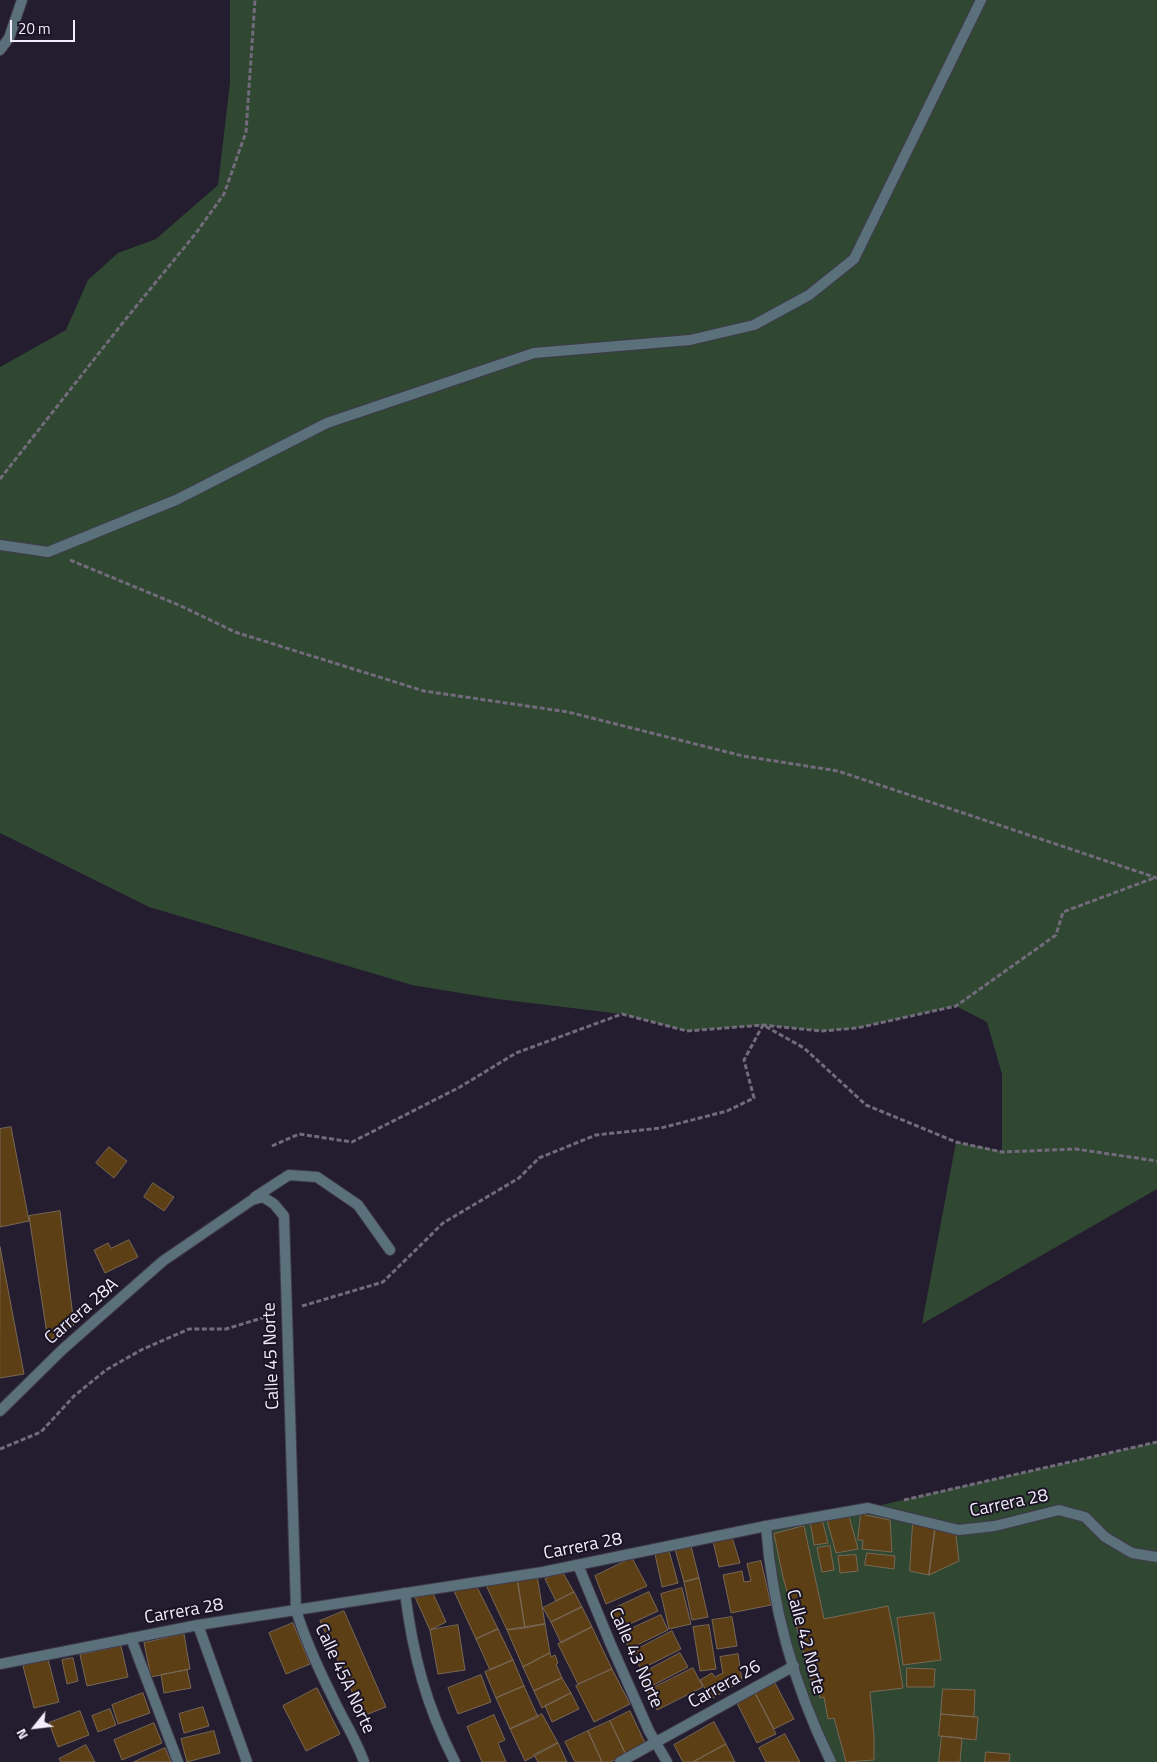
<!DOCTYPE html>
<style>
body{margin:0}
#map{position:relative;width:1157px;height:1762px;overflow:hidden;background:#241d2f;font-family:"Titillium Web",sans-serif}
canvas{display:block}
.north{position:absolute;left:10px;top:1702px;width:50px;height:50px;-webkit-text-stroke:4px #1b1425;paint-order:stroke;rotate:241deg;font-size:14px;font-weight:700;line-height:20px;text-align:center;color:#f1edfa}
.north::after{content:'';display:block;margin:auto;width:18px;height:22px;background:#f1edfa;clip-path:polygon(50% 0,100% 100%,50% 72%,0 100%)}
.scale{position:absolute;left:10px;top:20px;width:65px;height:22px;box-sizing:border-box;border:2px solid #f1edfa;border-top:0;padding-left:6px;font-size:15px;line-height:18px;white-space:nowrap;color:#f1edfa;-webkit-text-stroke:4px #1b1425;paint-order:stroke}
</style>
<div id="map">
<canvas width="1157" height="1762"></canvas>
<div class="north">N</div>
<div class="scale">20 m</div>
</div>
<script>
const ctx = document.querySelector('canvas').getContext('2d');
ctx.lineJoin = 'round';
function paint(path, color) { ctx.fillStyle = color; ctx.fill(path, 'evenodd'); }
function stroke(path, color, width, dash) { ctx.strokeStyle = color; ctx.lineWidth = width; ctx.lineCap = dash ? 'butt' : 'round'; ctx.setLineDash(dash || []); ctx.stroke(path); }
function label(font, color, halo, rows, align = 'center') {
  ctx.font = font + ' "Titillium Web",sans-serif'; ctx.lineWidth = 4; ctx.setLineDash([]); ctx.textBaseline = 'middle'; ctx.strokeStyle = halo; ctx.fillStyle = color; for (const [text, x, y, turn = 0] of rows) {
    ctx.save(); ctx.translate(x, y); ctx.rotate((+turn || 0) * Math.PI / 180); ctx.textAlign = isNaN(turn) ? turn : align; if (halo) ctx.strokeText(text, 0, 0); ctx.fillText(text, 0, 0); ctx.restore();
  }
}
paint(new Path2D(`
 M230 0H1157V1189L922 1324 956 1142 1002 1151V1074L987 1022 956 1006 857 1028 822 1031 763 1025 687 1031 622 1014 497 999 412 985 149 907 0 833V367L66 330 88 280 118 253 156 239 218 185 230 83Z
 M1157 1442V1762H831L783 1634 766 1526 868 1508Z`), '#304832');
const building = new Path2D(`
 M11 1127 29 1221 0 1227V1129Z
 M109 1147 127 1161 114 1178 96 1163Z
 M153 1183 174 1197 164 1211 144 1197Z
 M60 1211 74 1325 48 1341 29 1216Z
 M129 1240 138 1257 105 1273 94 1250 108 1243 111 1248Z
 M0 1247 24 1374 0 1378Z
 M861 1514 890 1520 892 1552 862 1549 863 1540H858Z
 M849 1516 858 1549 836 1553 827 1520Z
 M822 1519 828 1543 814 1545 810 1521Z
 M913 1523 935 1529 929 1575 910 1571Z
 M804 1526 824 1619 888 1606 896 1645 903 1688 870 1692 874 1735V1760L846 1762 834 1718 828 1719 824 1697 820 1698 817 1680H811L783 1577 774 1534Z
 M935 1529 956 1535 959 1561 929 1575Z
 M732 1537 740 1563 719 1567 713 1541Z
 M691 1546 699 1578 684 1582 675 1549Z
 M830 1546 834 1570 822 1572 817 1548Z
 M669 1551 678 1583 662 1587 655 1554Z
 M867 1553 895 1556 894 1569 865 1565Z
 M856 1555 858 1571 840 1573 838 1556Z
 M632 1558 647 1586 606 1604 595 1576Z
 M761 1561 771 1605 731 1613 723 1575 742 1571 744 1582 751 1581 747 1564Z
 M562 1571 574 1592 556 1601 545 1579Z
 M537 1575 545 1624 525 1628 517 1578Z
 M517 1578 525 1628 507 1630 485 1583Z
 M699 1578 708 1617 692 1620 684 1582Z
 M477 1587 498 1629 476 1639 454 1591Z
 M682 1588 691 1624 669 1629 661 1594Z
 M431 1589 446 1622 430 1630 415 1597Z
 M574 1592 582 1607 551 1622 543 1608Z
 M649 1592 658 1611 619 1629 611 1610Z
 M582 1607 592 1627 561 1643 551 1622Z
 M344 1611 386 1707 363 1716 320 1621Z
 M934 1613 941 1660 903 1665 897 1618Z
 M661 1615 668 1630 629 1649 622 1633Z
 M732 1617 737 1646 717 1649 712 1620Z
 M293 1623 310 1664 286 1674 269 1633Z
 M545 1624 550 1653 523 1667 507 1630Z
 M458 1625 465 1670 438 1674 430 1630Z
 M709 1625 716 1669 700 1671 693 1627Z
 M592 1627 612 1669 578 1684 558 1644Z
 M498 1629 513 1660 490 1670 476 1639Z
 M672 1631 681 1649 641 1669 632 1652Z
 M184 1634 190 1669 151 1677 144 1643Z
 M121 1646 128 1677 87 1686 80 1655Z
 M550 1653 551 1657 555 1655 558 1663 556 1664 562 1678 534 1691 523 1667Z
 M680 1653 688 1667 646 1689 639 1675Z
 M738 1654 742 1681 711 1699 700 1680 712 1673 715 1677 723 1673 720 1657Z
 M73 1658 78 1681 67 1684 62 1660Z
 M48 1659 59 1702 34 1708 23 1666Z
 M513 1660 524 1686 496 1698 485 1672Z
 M693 1668 703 1687 657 1710 647 1691Z
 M907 1668 935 1669 934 1687H907Z
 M612 1669 630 1704 594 1722 576 1686Z
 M187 1670 191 1688 164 1693 161 1675Z
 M481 1675 491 1702 458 1714 448 1688Z
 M562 1678 571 1693 542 1708 534 1691Z
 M775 1683 794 1719 774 1729 755 1693Z
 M524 1686 538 1717 510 1729 496 1698Z
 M317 1688 340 1734 306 1751 283 1706Z
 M943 1689 975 1690 974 1717 941 1714Z
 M143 1693 150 1713 118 1724 112 1705Z
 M571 1693 579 1709 552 1722 545 1706Z
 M755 1693 776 1734 757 1743 737 1703Z
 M203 1707 209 1726 184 1733 179 1714Z
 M110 1709 116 1725 98 1732 92 1716Z
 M80 1711 89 1735 58 1747 49 1723Z
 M630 1711 646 1745 626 1755 610 1721Z
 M542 1714 558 1743 525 1761 510 1729Z
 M941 1714 978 1717 976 1740 939 1736Z
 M494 1715 505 1740 498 1743 506 1762H482L467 1727Z
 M610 1721 626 1755 610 1762H602L588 1731Z
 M714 1722 726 1744 693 1762H683L674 1745Z
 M154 1723 162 1743 122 1760 114 1740Z
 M214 1731 220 1753 187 1762 181 1739Z
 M588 1731 602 1762H575L565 1742Z
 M785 1734 800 1762H766L759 1748Z
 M942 1736 962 1738 960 1762H939Z
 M558 1743 567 1762H538L534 1755Z
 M726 1744 735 1762H693Z
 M86 1745 95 1762H61L59 1759Z
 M165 1748 171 1762H134Z
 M986 1752 1010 1754 1009 1762H985Z`);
paint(building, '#5d3f15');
stroke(building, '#786855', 1);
const service = new Path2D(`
 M0 50 9 38 22 0`);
const minor = new Path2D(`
 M0 545 48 552 176 500 327 423 534 353 690 340 754 325 809 295 854 259 981 0
 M255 1197 289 1175 317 1177 358 1205 390 1250
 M0 1411 63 1349 163 1261 252 1200 263 1197 274 1204 284 1216 296 1610C305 1639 318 1668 332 1696 342 1718 356 1739 364 1762
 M766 1526C772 1608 795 1688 831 1762
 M578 1565 611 1645 649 1731 667 1762
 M405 1593C413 1655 426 1706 455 1762
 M198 1625 247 1762
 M131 1638 178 1762
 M620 1762 794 1666`);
const tertiary = new Path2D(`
 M0 1664 198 1625 543 1572 766 1526 868 1508 959 1530 995 1526 1059 1510 1085 1517 1105 1537 1132 1553 1157 1557`);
stroke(service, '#413a4b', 12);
stroke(minor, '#413a4b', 12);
stroke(tertiary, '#413a4b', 12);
stroke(new Path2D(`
 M0 479 125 320 196 233 224 194 246 132 255 0
 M70 560 181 606 235 632 424 691 568 712 743 756 838 771 1157 878
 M272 1146 299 1134 352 1142 460 1087 516 1053 622 1014 687 1031 763 1025 822 1031 857 1028 956 1006 1056 935 1063 912 1154 878
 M302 1306 383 1282 443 1223 519 1178 539 1158 596 1135 661 1128 727 1111 754 1098 744 1060 763 1025 804 1048 866 1105 956 1142 1002 1152 1076 1149 1157 1161
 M0 1449 41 1432 74 1396 106 1370 141 1350 189 1329H226L272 1315
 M904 1500 1157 1442`), '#716b7b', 3, [5, 2.5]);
stroke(service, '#5a717c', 10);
stroke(minor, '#5a717c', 10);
stroke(tertiary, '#5a717c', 10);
label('18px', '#f1edfa', '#1b1425', [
 ["Carrera 28A",82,1312,-41],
 ["Calle 45 Norte",272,1356,-92],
 ["Carrera 28",1009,1504,-12],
 ["Carrera 28",583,1547,-11],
 ["Carrera 28",184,1612,-10],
 ["Calle 42 Norte",805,1642,75],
 ["Calle 43 Norte",635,1658,66],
 ["Calle 45A Norte",344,1679,65],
 ["Carrera 26",725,1685,-29]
]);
</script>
